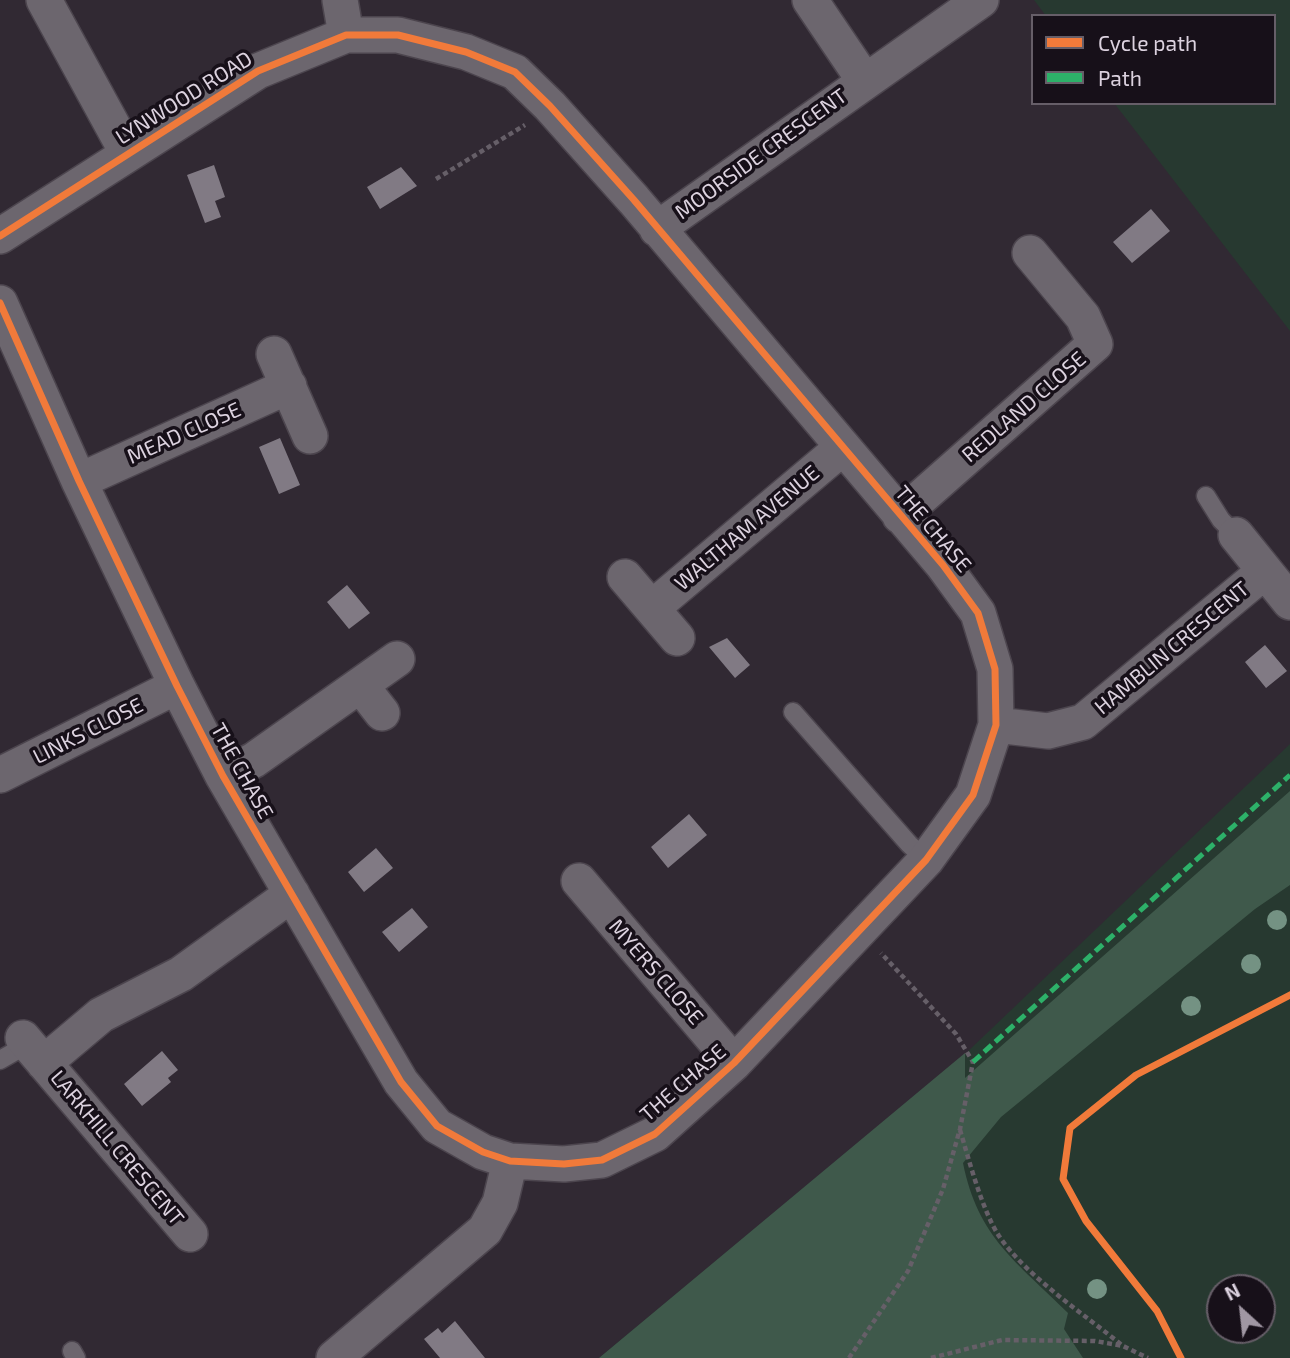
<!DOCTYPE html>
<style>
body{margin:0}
#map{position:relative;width:1290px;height:1358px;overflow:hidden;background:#312933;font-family:"Exo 2",sans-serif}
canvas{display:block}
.legend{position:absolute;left:1031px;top:14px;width:245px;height:91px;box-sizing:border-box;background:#171019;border:2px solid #665e68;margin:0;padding:9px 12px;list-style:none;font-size:21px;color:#dcd2df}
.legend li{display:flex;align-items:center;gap:14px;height:35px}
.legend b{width:35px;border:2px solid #665e68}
.north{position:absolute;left:1206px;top:1274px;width:70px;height:70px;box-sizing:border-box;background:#171019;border:2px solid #665e68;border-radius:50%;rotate:333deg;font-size:19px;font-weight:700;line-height:28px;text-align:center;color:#dcd2df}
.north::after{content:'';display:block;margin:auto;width:24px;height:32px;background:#a097a3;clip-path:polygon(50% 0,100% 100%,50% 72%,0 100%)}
</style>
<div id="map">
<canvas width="1290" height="1358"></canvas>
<ul class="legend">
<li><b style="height:9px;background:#f17a3a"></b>Cycle path</li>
<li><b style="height:9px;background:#2db169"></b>Path</li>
</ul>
<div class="north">N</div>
</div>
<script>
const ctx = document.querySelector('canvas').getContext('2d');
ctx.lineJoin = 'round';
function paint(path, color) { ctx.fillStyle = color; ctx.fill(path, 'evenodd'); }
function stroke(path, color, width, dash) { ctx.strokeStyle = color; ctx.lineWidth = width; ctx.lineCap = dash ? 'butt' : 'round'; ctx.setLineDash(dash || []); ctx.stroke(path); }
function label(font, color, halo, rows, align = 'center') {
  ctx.font = font + ' "Exo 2",sans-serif'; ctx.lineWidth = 7; ctx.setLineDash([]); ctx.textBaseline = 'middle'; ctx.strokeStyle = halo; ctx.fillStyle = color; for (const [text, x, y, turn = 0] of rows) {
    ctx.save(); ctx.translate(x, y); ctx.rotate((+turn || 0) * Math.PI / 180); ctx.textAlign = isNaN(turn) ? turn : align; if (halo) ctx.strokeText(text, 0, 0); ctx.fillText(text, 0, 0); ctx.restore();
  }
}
paint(new Path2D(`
 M1034 0H1290V331L1114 103H1274V16H1046Z
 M1290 744V1358H599L965 1054ZM1220 1288H1262V1330H1220Z`), '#273930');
paint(new Path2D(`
 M1290 791V885L1255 909 1001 1117 963 1163C978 1238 1017 1262 1068 1313L1064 1329 1083 1358H599L965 1053V1078Z`), '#3f594b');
paint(new Path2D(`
 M214 165 225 197 215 201 221 217 205 223 187 175Z
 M401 167 417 186 380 209 367 187Z
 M1151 209 1170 231 1132 263 1113 242Z
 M280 438 300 485 279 494 259 447Z
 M347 585 370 613 349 629 327 602Z
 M727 638 750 665 735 678 709 647Z
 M1265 645 1287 671 1266 688 1245 662Z
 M689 814 707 835 668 868 651 847Z
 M376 848 393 868 364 892 348 872Z
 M412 908 428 927 399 952 382 932Z
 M162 1051 178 1070 168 1078 171 1082 142 1106 124 1084Z
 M455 1321 485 1358H440L424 1339 438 1328 442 1333Z`), '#817a84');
const lane = new Path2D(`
 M1206 496 1221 520 1236 535
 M793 712 909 844 926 860
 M0 1060 28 1044
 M72 1351 76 1358`);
const street = new Path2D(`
 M44 0 128 154
 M340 0 346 35
 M810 0 864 80
 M657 229 981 0
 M0 236 258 71 346 35H398L466 52 515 72 550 106 634 200 943 565 978 613 995 669 996 725 973 795 926 860 734 1063 655 1134 602 1160 564 1164 510 1161 483 1152 437 1126 401 1082 223 776 177 686 79 481 0 303
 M274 354 310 436
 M79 481 289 386
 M900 516 1095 344 1083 317 1030 253
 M1236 535 1290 602
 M625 577 677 638
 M652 608 842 448
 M361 686 382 713
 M996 725 1048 731 1083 722 1265 571
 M0 775 177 686
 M223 776 254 760 397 659
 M579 881 734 1063
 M23 1038 190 1234
 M44 1063 101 1015 181 974 292 894
 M334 1358 485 1230 500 1203 510 1161`);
stroke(lane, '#4c454e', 21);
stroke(street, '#4c454e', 38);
stroke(new Path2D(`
 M436 179 525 125
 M960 1130C969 1160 982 1210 999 1236 1027 1277 1084 1314 1123 1346
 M849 1358 908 1271 943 1189 960 1129 973 1062 956 1034 881 953
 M931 1358 1002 1340 1095 1341 1123 1346 1148 1358`), '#665f68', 4.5, [5, 3.5]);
stroke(lane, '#6c666e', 18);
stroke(street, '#6c666e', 35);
stroke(new Path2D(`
 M973 1062 1290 775`), '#2db169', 5, [10, 5]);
stroke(new Path2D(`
 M0 236 258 71 346 35H398L466 52 515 72 550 106 634 200 943 565 978 613 995 669 996 725 973 795 926 860 734 1063 655 1134 602 1160 564 1164 510 1161 483 1152 437 1126 401 1082 223 776 177 686 79 481 0 303
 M1181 1358 1157 1311 1086 1221 1063 1179 1070 1128 1136 1075 1290 995`), '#f17a3a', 7);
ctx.fillStyle = '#749283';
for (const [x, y] of [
 [1277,920],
 [1251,964],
 [1191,1006],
 [1097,1289]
]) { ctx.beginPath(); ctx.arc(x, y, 10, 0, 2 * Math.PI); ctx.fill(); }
label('21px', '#dcd2df', '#171019', [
 ["LYNWOOD ROAD",184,98,-32],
 ["MOORSIDE CRESCENT",761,154,-36],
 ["REDLAND CLOSE",1024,407,-41],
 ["MEAD CLOSE",184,433,-24],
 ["WALTHAM AVENUE",747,528,-40],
 ["THE CHASE",933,529,50],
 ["HAMBLIN CRESCENT",1172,648,-40],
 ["LINKS CLOSE",88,731,-27],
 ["THE CHASE",242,771,61],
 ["MYERS CLOSE",656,972,49],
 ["THE CHASE",683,1083,-41],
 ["LARKHILL CRESCENT",117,1148,50]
]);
</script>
